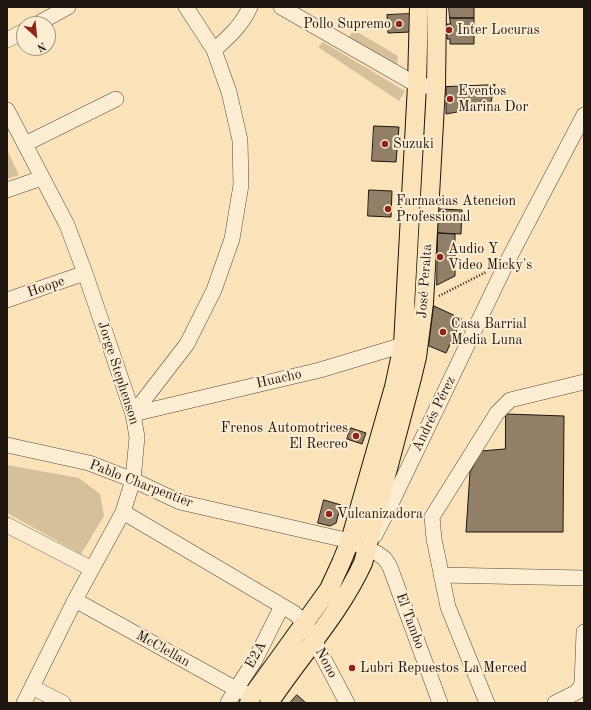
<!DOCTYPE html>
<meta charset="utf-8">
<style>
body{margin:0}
#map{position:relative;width:591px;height:710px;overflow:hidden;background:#fae3b9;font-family:"Old Standard TT",serif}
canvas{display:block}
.frame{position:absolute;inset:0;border:8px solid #1f150f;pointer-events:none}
.north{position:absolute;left:16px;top:16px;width:40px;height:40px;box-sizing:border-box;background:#fcedd2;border:1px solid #a49784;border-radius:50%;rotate:153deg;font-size:11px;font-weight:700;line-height:16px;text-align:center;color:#1f150f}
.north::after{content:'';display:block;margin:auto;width:14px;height:18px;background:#8f2418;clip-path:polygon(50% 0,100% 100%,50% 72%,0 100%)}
</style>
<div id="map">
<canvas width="591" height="710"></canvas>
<div class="frame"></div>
<div class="north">N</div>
</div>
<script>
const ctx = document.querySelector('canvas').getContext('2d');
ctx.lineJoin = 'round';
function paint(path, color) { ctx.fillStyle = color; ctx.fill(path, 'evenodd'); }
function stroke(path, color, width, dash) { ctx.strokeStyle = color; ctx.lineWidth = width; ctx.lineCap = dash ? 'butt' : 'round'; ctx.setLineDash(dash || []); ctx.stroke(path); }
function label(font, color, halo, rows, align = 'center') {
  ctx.font = font + ' "Old Standard TT",serif'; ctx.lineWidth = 4; ctx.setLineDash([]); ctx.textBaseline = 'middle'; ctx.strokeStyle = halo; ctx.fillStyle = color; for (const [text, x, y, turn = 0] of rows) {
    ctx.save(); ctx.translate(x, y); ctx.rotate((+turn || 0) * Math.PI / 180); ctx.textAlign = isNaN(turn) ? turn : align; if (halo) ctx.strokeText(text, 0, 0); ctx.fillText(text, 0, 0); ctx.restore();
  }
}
paint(new Path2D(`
 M354 30 398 56 397 67 347 39Z
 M323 42 405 91 399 101 318 47Z
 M7 150 19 175 7 179Z
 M7 465 79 478 100 494 104 516 81 554 7 513Z`), '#d5c09c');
const building = new Path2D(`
 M449 7H474V18H450Z
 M410 14V32L388 33 387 15Z
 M450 18H474V44H450V39H447V24H450Z
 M495 85 490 106 446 114V87Z
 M374 126 399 127 396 162 372 161Z
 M369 190 392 191 391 217 368 216Z
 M439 209 462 210 461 234 438 233Z
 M438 233 455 234V276L437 285Z
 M434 306 462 319 446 353 429 346Z
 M506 414 564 416 563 532H466L470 472 481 451 505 449Z
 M351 428 366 433 362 444 347 439Z
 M324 500 341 505 336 523 330 526 318 523Z
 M297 695 306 703H290Z`);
paint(building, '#918067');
stroke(building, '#1f150f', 1);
const minor = new Path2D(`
 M281 7 417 85 436 87
 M37 24 68 7
 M7 40 24 31
 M214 50C229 37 242 25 250 7
 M7 110 67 225 85 273 133 414 137 437 133 480 123 512 75 600 24 703
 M25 144 116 99
 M7 190 42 178
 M7 300 85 273
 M133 414 187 344 214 290 232 239 241 185 240 140 229 92 214 50 186 7
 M133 414 320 370 403 345 411 339
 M7 445 89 463 133 480 180 502 350 541 377 553 385 559 390 567 440 703
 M123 512 294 613 305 623 347 703
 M7 525 92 569
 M375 535 388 510 507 262 584 115
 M441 575 584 578
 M75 600 236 689 252 696
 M32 687 63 703
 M228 703 236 689 255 660 282 606
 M487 703 448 607 434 539 432 517 497 413 510 400 584 382
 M555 703 577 692 582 684 584 632`);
const major = new Path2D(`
 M249 703 252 696 329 589 341 563 350 541 394 387 403 345 417 85 419 7
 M269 703C300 656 339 615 363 563L412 378 417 357 424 303 436 87 437 7`);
stroke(minor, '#56483a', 16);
stroke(major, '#1f150f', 20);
stroke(new Path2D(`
 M439 296 486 272`), '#1f150f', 2.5, [1, 2]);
stroke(minor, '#fcedd2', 15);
stroke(major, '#fae3b9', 18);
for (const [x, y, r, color] of [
 [399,24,4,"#8f2418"],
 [449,30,4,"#8f2418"],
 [450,99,4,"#8f2418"],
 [385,144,4,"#8f2418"],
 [388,209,4,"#8f2418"],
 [440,257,4,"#8f2418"],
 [443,332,4,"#8f2418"],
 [356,436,4,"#8f2418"],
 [329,514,4,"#8f2418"],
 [352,668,4,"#8f2418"]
]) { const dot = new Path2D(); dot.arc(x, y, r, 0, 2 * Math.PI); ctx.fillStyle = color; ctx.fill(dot); stroke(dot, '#fcedd2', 1.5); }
label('14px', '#1f150f', '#fcedd2', [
 ["Pollo Supremo",391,24,"right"],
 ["Inter Locuras",457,30],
 ["Eventos",458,91],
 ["Marina Dor",458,107],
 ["Suzuki",393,144],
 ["Farmacias Atencion",396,201],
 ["Professional",396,217],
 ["Audio Y",448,249],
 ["Video Micky's",448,265],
 ["Casa Barrial",451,324],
 ["Media Luna",451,340],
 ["Frenos Automotrices",348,428,"right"],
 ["El Recreo",348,444,"right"],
 ["Vulcanizadora",337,514],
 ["Lubri Repuestos La Merced",360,668]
], 'left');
label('14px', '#1f150f', '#fcedd2', [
 ["José Peralta",425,281,-86],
 ["Hoope",46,287,-19],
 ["Jorge Stephenson",118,373,72],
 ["Huacho",279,379,-13],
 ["Andrés Pérez",434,414,-64],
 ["Pablo Charpentier",141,484,21],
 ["El Tambo",410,621,70],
 ["McClellan",163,649,29],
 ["E2A",256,655,-61],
 ["Nono",326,663,62]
]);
</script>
